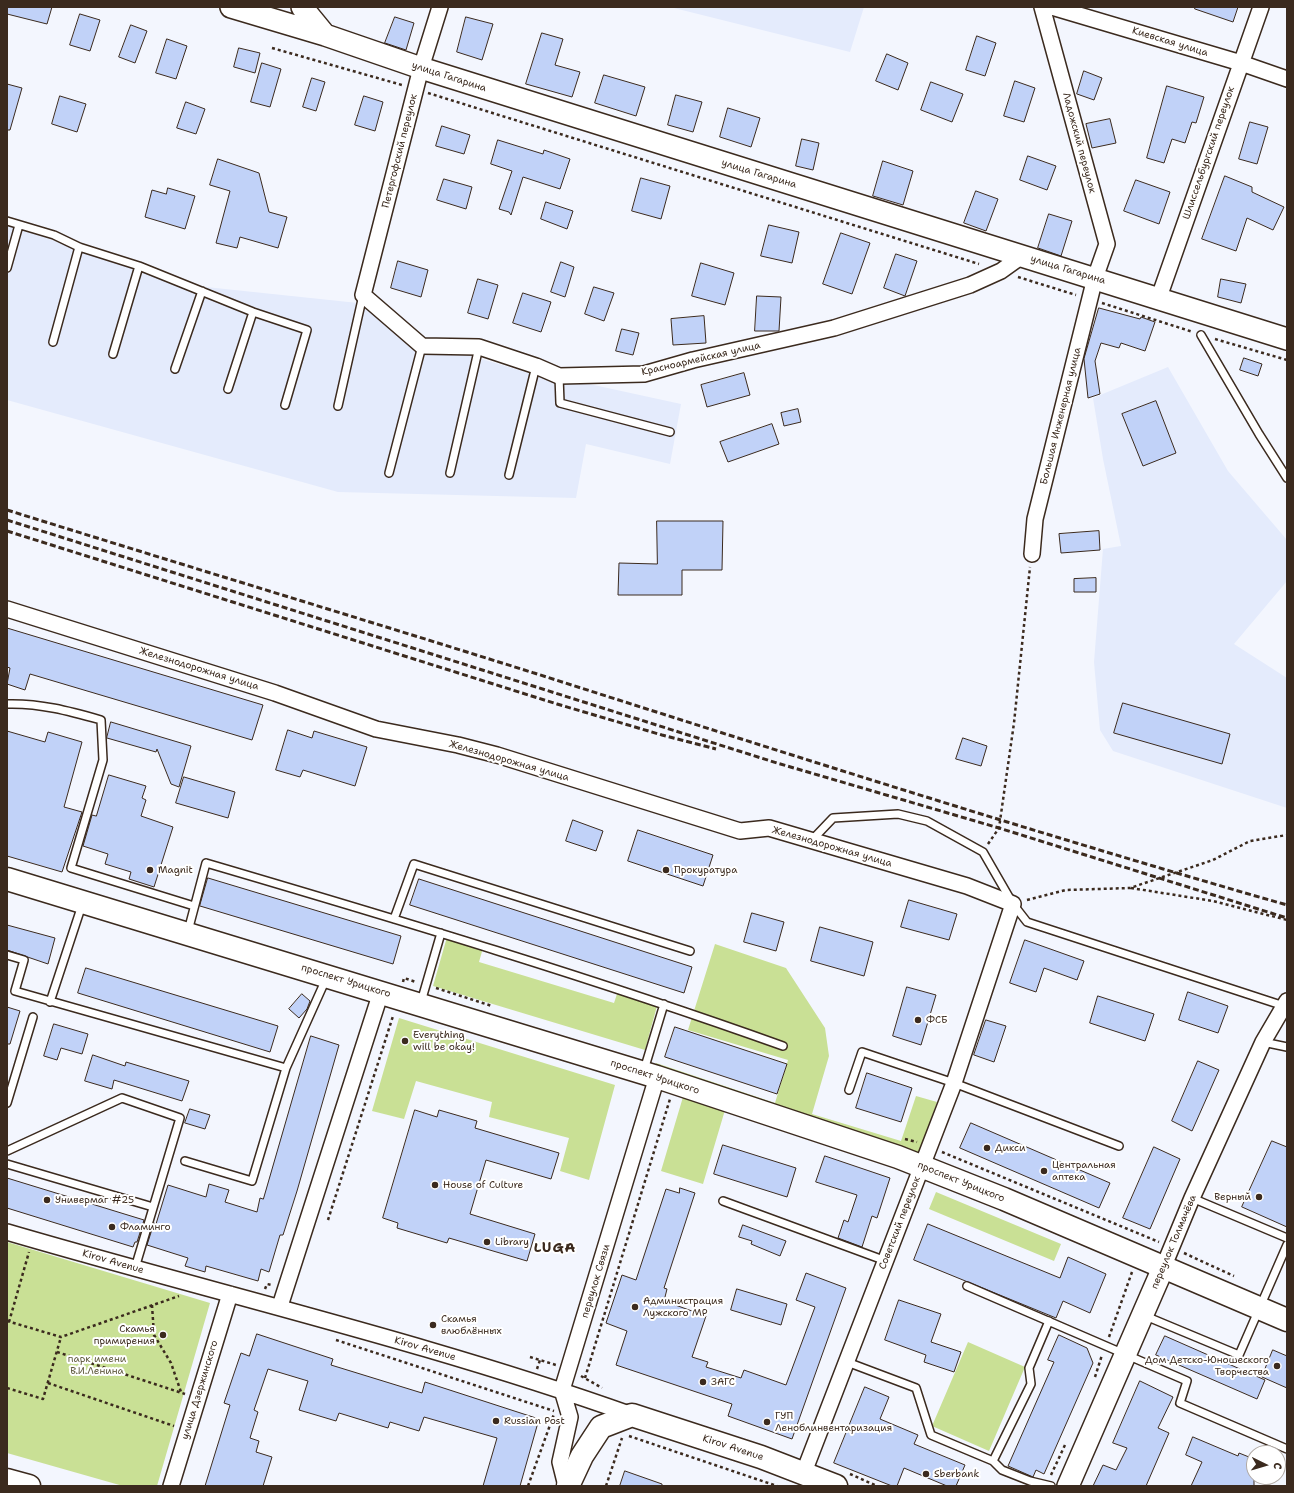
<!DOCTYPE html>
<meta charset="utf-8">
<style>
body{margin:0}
#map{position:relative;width:1294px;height:1493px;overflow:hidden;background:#f3f6fe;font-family:"Shantell Sans",sans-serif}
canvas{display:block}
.frame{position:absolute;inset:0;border:8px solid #3b2a1e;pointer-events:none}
.north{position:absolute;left:1246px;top:1445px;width:40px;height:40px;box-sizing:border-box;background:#fff;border:1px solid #b1aaa5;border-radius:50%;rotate:95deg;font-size:11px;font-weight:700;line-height:16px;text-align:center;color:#3b2a1e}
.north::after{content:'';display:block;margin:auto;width:14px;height:18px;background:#3b2a1e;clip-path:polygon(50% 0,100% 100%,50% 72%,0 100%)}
</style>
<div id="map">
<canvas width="1294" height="1493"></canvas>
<div class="frame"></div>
<div class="north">С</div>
</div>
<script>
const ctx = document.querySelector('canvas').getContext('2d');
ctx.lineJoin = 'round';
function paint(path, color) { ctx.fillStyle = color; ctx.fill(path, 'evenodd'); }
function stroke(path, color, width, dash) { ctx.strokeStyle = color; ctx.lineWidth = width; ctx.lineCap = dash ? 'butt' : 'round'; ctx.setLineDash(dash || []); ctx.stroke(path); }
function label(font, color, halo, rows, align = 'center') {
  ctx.font = font + ' "Shantell Sans",sans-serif'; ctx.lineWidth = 4; ctx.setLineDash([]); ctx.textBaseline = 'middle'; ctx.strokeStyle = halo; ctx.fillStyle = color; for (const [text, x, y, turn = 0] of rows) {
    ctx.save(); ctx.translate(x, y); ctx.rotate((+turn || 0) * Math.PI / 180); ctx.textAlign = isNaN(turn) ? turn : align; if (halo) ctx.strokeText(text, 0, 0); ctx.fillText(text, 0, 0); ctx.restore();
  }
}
paint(new Path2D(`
 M670 7H864L850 52Z
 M7 225 187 285 358 303 454 351 546 378 580 382 681 404 670 464 586 444 576 498 338 492 7 400Z
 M1168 367 1228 471 1287 540V581L1234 644 1287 678V808L1113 751 1100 730 1094 662 1103 549 1121 546 1103 459 1093 398Z`), '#e4ebfc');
paint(new Path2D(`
 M447 937 483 948 479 962 614 1003 617 994 657 1006 645 1050 433 986Z
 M715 944 786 968 825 1028 829 1056 812 1114 901 1141 916 1096 937 1102 916 1162 652 1077 656 1063 775 1103 788 1060 688 1030Z
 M399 1018 615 1085 589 1180 560 1171 569 1138 489 1117 492 1102 416 1081 404 1119 372 1111Z
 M683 1097 725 1110 703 1184 661 1171Z
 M936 1192 1061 1244 1054 1261 929 1209Z
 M7 1242 210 1303 157 1486H123L7 1453Z
 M968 1342 1025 1367 989 1451 932 1426Z`), '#c9e095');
const building = new Path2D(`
 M7 7H52L47 24 7 14Z
 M1195 7H1238L1233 22 1195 9Z
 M80 14 100 20 90 51 70 45Z
 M395 17 414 23 406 50 385 43Z
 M466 17 493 24 482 60 457 52Z
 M131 25 147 31 135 63 119 57Z
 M542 33 563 39 555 65 580 72 572 97 526 84Z
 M977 36 996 43 985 76 966 70Z
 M167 39 187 46 176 79 156 73Z
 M239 48 260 53 255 73 234 67Z
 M887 54 908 63 898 90 876 81Z
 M262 63 281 69 270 107 251 102Z
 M1084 71 1102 78 1094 100 1077 94Z
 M604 75 645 87 636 116 595 103Z
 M312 78 325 82 316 111 303 107Z
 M1015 81 1035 88 1024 122 1004 116Z
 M931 82 963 94 952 122 921 110Z
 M7 84 22 88 10 130H7Z
 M1167 86 1204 97 1196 123 1192 122 1185 143 1172 139 1164 163 1147 158Z
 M676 95 702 102 693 132 668 125Z
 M60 96 86 104 77 132 52 124Z
 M364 96 383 102 375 131 355 125Z
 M186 102 205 109 196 134 177 128Z
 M728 108 760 118 751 147 720 137Z
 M1110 119 1116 143 1092 148 1086 124Z
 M1250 122 1268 127 1257 164 1239 159Z
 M442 126 470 135 464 154 436 146Z
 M802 139 819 143 813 170 796 166Z
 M498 140 543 154 544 150 570 159 560 189 523 177 511 215 509 212 499 209 512 171 491 164Z
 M1028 156 1056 166 1047 190 1020 180Z
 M218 159 259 173 269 212 287 217 278 248 240 237 237 248 216 243 230 191 210 185Z
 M883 161 913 171 903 205 873 196Z
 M1225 176 1252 187V192L1284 207 1273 230 1247 218 1236 251 1202 239Z
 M641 178 670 186 661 219 632 211Z
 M444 179 472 187 466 209 437 200Z
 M1136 180 1170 192 1159 224 1124 211Z
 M168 188 195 196 185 229 145 217 152 190 166 194Z
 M976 191 998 199 986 231 964 223Z
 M546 202 573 211 567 229 541 219Z
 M1049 214 1072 221 1061 256 1038 248Z
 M769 225 799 232 792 263 761 256Z
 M841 233 870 243 852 294 823 284Z
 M896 254 917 261 905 296 884 288Z
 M398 261 428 270 421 297 391 288Z
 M561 262 574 267 565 297 551 292Z
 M701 263 734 273 725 305 692 296Z
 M478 279 498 285 488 319 468 313Z
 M1221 279 1246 284 1241 303 1218 297Z
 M594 287 614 293 604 321 585 314Z
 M523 293 551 302 541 332 513 323Z
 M757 296 781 297 779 331H755Z
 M1099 308 1140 319 1141 317 1155 322 1145 351 1121 343 1119 348 1101 343 1095 361 1100 394 1088 398 1084 359Z
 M704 316 706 343 673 345 671 319Z
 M622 329 639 333 633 355 616 351Z
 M1244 358 1262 364 1258 376 1240 370Z
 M744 373 750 395 707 407 701 385Z
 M1156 401 1176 453 1143 466 1122 414Z
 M798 409 801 422 784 426 781 413Z
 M772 424 779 444 728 462 720 442Z
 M657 521H723L722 570H682V595H618L619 563 657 564Z
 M1099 531 1100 550 1061 553 1059 534Z
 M1096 578V592H1074V579Z
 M7 628 263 705 252 740 30 674 25 690 7 684 10 668 7 667Z
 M1123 703 1230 734 1222 764 1114 733Z
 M111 722 191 746 179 787 171 784 157 749 156 752 107 738Z
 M288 730 312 738 314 731 367 747 355 786 303 770 300 777 276 770Z
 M7 731 45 742 48 732 82 742 64 807 82 812 62 872 7 856Z
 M963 738 987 746 981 766 956 759Z
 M109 775 146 786 142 798 146 800 141 816 173 827 154 887 129 879 131 872 105 864 108 854 83 846 92 815 96 816Z
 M184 777 235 792 228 818 176 803Z
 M573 820 603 831 596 851 566 841Z
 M638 830 713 855 703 886 628 861Z
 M208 878 401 936 393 964 200 906Z
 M419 879 692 967 684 993 410 905Z
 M909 900 957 914 949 940 901 927Z
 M752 913 784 922 776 951 744 942Z
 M7 925 55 938 48 964 7 950Z
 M820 927 873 942 864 976 811 961Z
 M1025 940 1084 961 1077 980 1044 968 1036 992 1010 983Z
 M86 968 278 1026 270 1052 78 993Z
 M907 987 936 995 921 1045 893 1036Z
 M1188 992 1228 1006 1218 1033 1179 1020Z
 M302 994 310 1001 307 1009 299 1018 289 1009Z
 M1098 996 1154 1014 1145 1041 1090 1023Z
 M7 1007 20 1011 10 1044H7Z
 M986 1020 1006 1026 994 1062 974 1055Z
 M54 1024 88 1034 82 1054 61 1048 57 1060 44 1056Z
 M675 1027 787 1064 777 1094 665 1057Z
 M311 1036 339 1045 297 1191 283 1235H280L269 1272 261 1269 258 1281 206 1266 205 1272 185 1266 188 1258 147 1245 154 1223 156 1224 168 1185 206 1197 209 1184 229 1190 225 1202 257 1212 260 1198 263 1199Z
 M93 1055 125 1066 126 1062 189 1081 182 1101 114 1080 112 1089 85 1081Z
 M1198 1061 1219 1070 1192 1131 1172 1121Z
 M867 1073 912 1088 901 1122 856 1108Z
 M190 1109 210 1115 205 1129 185 1123Z
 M415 1110 437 1117 439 1110 477 1121 475 1128 559 1153 551 1179 486 1160 470 1214 535 1234 527 1261 449 1238 447 1243 397 1228 398 1223 383 1218Z
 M971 1123 1110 1183 1099 1208 960 1148Z
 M1272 1141 1287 1147V1227L1242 1207Z
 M723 1145 796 1168 787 1197 714 1174Z
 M1154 1147 1180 1159 1150 1229 1123 1218Z
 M825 1156 890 1178 877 1218 872 1216 862 1247 838 1238 844 1220 848 1222 857 1195 816 1182Z
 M7 1178 144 1220 137 1242H135L133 1247 7 1208Z
 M680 1188 695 1193 664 1288 667 1289 664 1301 706 1316 692 1357 708 1362 706 1367 741 1378 744 1370 786 1385 815 1307 796 1300 806 1273 846 1288 792 1439 728 1416 732 1404 616 1365 627 1331 606 1323 622 1275 636 1280 666 1189 679 1193Z
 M928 1224 1060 1278 1068 1257 1106 1274 1090 1313 1063 1301 1056 1318 914 1260Z
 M743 1225 786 1241 780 1256 751 1244 752 1241 739 1237Z
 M737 1289 787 1304 781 1325 731 1310Z
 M899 1300 941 1314 931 1342 961 1352 954 1372 924 1362 926 1355 885 1340Z
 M257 1334 333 1359 331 1365 422 1393 425 1382 539 1419 520 1486H483L497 1438 424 1417 419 1431 390 1422 388 1428 339 1413 336 1421 316 1415 299 1410 308 1381 268 1369 254 1410 258 1412 250 1438 259 1441 256 1452 272 1457 263 1486H205L230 1405 224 1403 241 1353 249 1356Z
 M1059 1335 1087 1348 1093 1363 1044 1474 1036 1470 1033 1477 1008 1466 1054 1362 1048 1360Z
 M1165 1336 1265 1380 1257 1399 1156 1355Z
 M1273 1350 1287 1356V1388L1262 1377Z
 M1140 1381 1173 1397 1158 1428 1169 1433 1146 1486H1093L1103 1465 1116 1470 1127 1448 1113 1443Z
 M865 1387 889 1397 880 1419 918 1435 914 1444 965 1465 956 1486H947L904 1468 897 1486H892L834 1463Z
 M1193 1437 1238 1456 1239 1453 1254 1459V1486H1191L1202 1462 1186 1455Z
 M625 1471 662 1484V1486H620Z`);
paint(building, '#c1d2f8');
stroke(building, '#3b2a1e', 1);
const lane = new Path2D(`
 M7 221 54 235 79 247 139 266 253 312 307 330 285 405
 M7 268 19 225
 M1201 335 1259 434 1287 478
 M53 342 79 247
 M113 354 139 266
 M175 369 202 291
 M559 376 560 403 670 432
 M228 389 253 312
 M338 406 363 295
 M389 473 422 346
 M450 473 479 347
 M509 475 536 366
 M7 704C40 703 69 711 101 720L103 760 71 868 194 906
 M812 840 833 818 898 814 927 821 983 852 1013 904 1027 922 1284 1006
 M394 919 414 864 690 951
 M188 931 206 863C400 920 593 978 783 1046
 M7 955 24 960 15 991 286 1068
 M50 1002 82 905
 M421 1002 441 933
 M1263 1042 1287 1047
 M644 1070 664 1004
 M849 1090 862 1052 954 1083 1119 1146
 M7 1103 33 1017
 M7 1151 122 1098 180 1118 135 1268
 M185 1161 252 1181 286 1068 326 979
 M7 1164 153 1207
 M1192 1198 1287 1238
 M723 1201 886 1261
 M967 1286 1187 1381 1180 1403 1287 1449
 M1143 1315 1239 1355 1287 1245
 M847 1362 916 1388 931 1435 993 1461 1002 1470 1030 1481 1051 1486
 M993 1461 1031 1384 1029 1368 1049 1321`);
const street = new Path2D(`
 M440 7 421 68 363 295 422 346 479 347 536 366 559 376 644 374 693 360 834 328 970 285 1001 271 1022 256
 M1052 7 1241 63 1287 79
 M1158 300 1261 7
 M1032 554 1035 519 1095 278 1107 244 1042 7
 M7 609 275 693 376 729 458 745 497 755 740 831 769 828 967 886 1013 904 954 1083 804 1472
 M7 1232C215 1293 427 1342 632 1415
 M1163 1268 1192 1198 1263 1042 1287 1001
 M280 1306 381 992
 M171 1486 230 1294
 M566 1486 560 1462 570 1417 562 1390 657 1077`);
const secondary = new Path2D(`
 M231 7 325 35 421 68 1287 339
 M302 7 325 35
 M1068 1486 1163 1268`);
const primary = new Path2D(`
 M7 879 657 1077 898 1157 1004 1199 1287 1320
 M7 1480 29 1486
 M568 1486 582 1456 601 1427 632 1415 761 1457 836 1486`);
stroke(lane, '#3b2a1e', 10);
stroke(street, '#3b2a1e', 18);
stroke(secondary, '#3b2a1e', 24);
stroke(primary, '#3b2a1e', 25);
stroke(new Path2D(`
 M272 48 402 85
 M428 93 979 264
 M1018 277 1076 295
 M1102 303 1193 332
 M1215 339 1287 360
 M988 844 999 828 1014 723 1030 567
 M1131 888 1213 901 1287 920
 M1027 900 1066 890 1130 888 1213 860 1250 841 1287 835
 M403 982 404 978 416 982
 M436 988 492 1006
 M905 1139 917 1142
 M942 1152 1159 1242
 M328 1220 393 1016
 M1184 1253 1234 1276
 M265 1289 267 1284 272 1285
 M152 1305 154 1335 171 1363 181 1392
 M7 1321 61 1337 179 1296
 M9 1322 29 1252
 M1109 1337 1132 1272
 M336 1340 554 1411
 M57 1352 185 1394
 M530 1357 556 1365
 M537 1369 540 1360
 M581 1376 602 1388
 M1095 1377 1102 1355
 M585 1378 670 1099
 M48 1383 174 1426
 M7 1388 43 1399 61 1337
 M629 1436 777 1486
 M850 1474 877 1486
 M1051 1475 1065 1445
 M528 1486 554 1414
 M606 1486 622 1438`), '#3b2a1e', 2.5, [3, 3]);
stroke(lane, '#fff', 7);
stroke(street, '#fff', 15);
stroke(secondary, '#fff', 21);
stroke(primary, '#fff', 22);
stroke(new Path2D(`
 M7 510C183 565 359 618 534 673 785 753 1035 833 1287 905
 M7 520 777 763 999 828 1287 918
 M7 531 557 704 662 735 716 749`), '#3b2a1e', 3, [6, 3]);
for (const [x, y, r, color] of [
 [150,870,4,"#3b2a1e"],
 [666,870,4,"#3b2a1e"],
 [918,1020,4,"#3b2a1e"],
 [405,1041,4,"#3b2a1e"],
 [987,1148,4,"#3b2a1e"],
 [1044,1171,4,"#3b2a1e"],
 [435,1185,4,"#3b2a1e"],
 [1259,1197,4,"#3b2a1e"],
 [47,1200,4,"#3b2a1e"],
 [112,1227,4,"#3b2a1e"],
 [487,1242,4,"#3b2a1e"],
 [635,1307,4,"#3b2a1e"],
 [433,1325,4,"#3b2a1e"],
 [163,1335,4,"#3b2a1e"],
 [1277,1366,4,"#3b2a1e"],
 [703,1382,4,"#3b2a1e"],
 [496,1421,4,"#3b2a1e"],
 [767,1422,4,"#3b2a1e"],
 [926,1474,4,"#3b2a1e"]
]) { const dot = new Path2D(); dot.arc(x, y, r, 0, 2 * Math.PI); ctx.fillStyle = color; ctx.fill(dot); stroke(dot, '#fff', 1.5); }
label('10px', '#3b2a1e', '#fff', [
 ["Киевская улица",1170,42,17],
 ["улица Гагарина",449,77,18],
 ["Ладожский переулок",1079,143,75],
 ["Петергофский переулок",400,151,-76],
 ["Шлиссельбургский переулок",1209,153,-71],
 ["улица Гагарина",759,174,17],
 ["улица Гагарина",1068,270,17],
 ["Красноармейская улица",701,359,-13],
 ["Большая Инженерная улица",1061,416,-76],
 ["Железнодорожная улица",199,669,17],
 ["Железнодорожная улица",509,761,16],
 ["Железнодорожная улица",832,847,16],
 ["проспект Урицкого",346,981,17],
 ["проспект Урицкого",655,1077,18],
 ["проспект Урицкого",961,1182,22],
 ["Советский переулок",900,1223,-69],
 ["переулок Толмачёва",1174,1242,-67],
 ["Kirov Avenue",113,1262,16],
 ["переулок Связи",596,1281,-73],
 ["Kirov Avenue",425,1349,16],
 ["улица Дзержинского",200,1390,-73],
 ["Kirov Avenue",733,1448,18]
]);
label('10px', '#3b2a1e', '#fff', [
 ["Magnit",158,870],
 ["Прокуратура",674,870],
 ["ФСБ",926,1020],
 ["Everything",413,1035],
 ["will be okay!",413,1047],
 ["Дикси",995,1148],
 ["Центральная",1052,1165],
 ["аптека",1052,1177],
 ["House of Culture",443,1185],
 ["Верный",1251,1197,"right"],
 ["Универмаг #25",55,1200],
 ["Фламинго",120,1227],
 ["Library",495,1242],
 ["Администрация",643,1301],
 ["Лужского МР",643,1313],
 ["Скамья",441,1319],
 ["влюблённых",441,1331],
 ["Скамья",155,1329,"right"],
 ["примирения",155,1341,"right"],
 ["Дом Детско-Юношеского",1269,1360,"right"],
 ["Творчества",1269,1372,"right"],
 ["ЗАГС",711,1382],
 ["ГУП",775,1416],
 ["Леноблинвентаризация",775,1428],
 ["Russian Post",504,1421],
 ["Sberbank",934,1474]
], 'left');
label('10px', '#5e583c', '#fff', [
 ["парк имени",97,1359],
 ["В.И.Ленина",97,1371]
]);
ctx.letterSpacing = '1px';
label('bold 14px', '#3b2a1e', '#fff', [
 ["LUGA",555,1248]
]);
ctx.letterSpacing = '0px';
</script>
